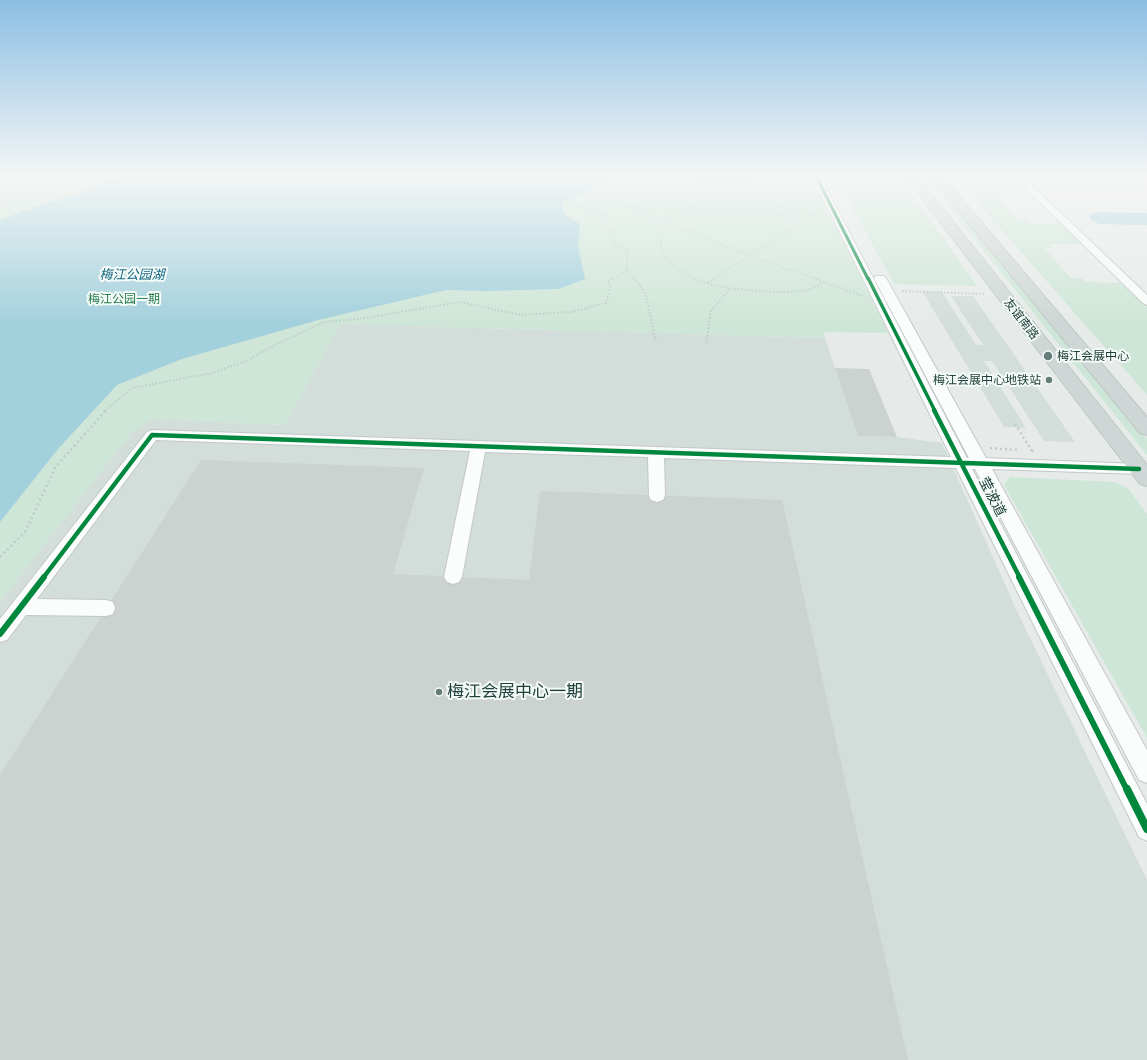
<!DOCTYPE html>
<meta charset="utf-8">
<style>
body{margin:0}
canvas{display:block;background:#e6ebe9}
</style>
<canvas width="1147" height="1060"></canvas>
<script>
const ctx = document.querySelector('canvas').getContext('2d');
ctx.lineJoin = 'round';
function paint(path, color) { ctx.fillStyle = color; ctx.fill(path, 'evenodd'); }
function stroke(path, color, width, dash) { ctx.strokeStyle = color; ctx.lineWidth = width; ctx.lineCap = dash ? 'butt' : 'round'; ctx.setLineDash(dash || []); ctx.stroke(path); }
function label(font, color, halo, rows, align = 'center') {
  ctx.font = font + ' Montserrat,"Noto Sans SC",sans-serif'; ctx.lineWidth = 4; ctx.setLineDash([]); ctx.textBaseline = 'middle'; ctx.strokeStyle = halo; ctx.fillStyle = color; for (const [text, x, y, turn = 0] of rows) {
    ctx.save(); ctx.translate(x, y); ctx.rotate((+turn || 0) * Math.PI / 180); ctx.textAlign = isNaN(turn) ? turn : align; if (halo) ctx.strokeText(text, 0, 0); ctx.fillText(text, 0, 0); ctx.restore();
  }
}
paint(new Path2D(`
 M922 291 942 292 976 345H983L951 296H973L1075 442 1044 441 992 361H984L1026 428 1004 427Z
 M340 324 825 338 858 436 897 437 942 443 1017 611 1147 880V1060H0V602L133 431 152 419 285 425Z`), '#d3ddd9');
paint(new Path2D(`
 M10 176H810L888 333 824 332 825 338 340 324 285 425 152 419 133 431 0 602V180Z
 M835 176H899L977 286 894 284Z
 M924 176H931L1147 439V455Z
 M954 176H1016L1035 194 1001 193 1003 197H997L1017 219H1025L1029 223 1065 224 1088 245 1049 244 1053 248H1044L1071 278H1082L1085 282 1128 283 1147 301V395Z
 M1010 477 1115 482 1128 488 1147 514V738L1004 485Z`), '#cee6d7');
paint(new Path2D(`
 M121 176H620L562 203 563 213 580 224 578 247 585 279 559 289 486 291 446 290 318 320 182 359 117 385 58 449 0 522V220L43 204 79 194 91 187Z
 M682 176H757C738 194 703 184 682 176Z
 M1096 212 1147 213V225L1099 224 1090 219 1089 214H1093Z`), '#a3d0dd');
paint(new Path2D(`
 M835 368 869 369 897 437 858 436Z
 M201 460 424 468 393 574 529 580 540 491 782 500 908 1060H0V775Z`), '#ccd2d0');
const minor = new Path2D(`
 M812 176H820L967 458H969L874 278 876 276H884L886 278 986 458 1139 464 1145 465 1147 469 1145 473 1139 474 992 469 1147 750V783L1139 780 975 469H972L1147 804V841L1139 837 956 468 664 458 665 496 663 500 657 502 651 500 649 496 648 457 485 452 462 577 459 582 453 584 447 582 444 577 470 451 156 440 37 599 106 600 113 602 115 608 113 614 106 616 26 615 7 640 0 642V619L147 432 152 430 951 457Z
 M1013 176H1022L1147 295V305L1143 303Z`);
const major = new Path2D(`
 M905 176H917L1147 465V486L1140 484Z
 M930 176H942L1147 417V435L1140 433Z`);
stroke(minor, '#c3c8c6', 2);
stroke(major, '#bdc7c5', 2);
stroke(new Path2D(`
 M695 189 752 192 766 185 767 176
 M714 189 716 187C731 186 748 188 760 176
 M602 196 750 256 816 279
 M758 200 791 210 824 217
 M0 204 34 191 83 176
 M633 208 677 178 675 176
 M748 210 758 200V197L752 192
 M662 219 693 207 702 197 701 193 677 178
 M627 270 635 279
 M612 279 620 276 627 270V249L614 244 613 233 603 222 607 216 581 206 631 183 638 176
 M695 279 668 262 661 249 662 229C671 225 680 218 689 215 726 204 768 210 804 221
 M713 279 804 221`), '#c1cbc9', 1.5, [1, 1.5]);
stroke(new Path2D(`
 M634 278 645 292 656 342
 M694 278C713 290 784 295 807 290 813 289 819 285 824 282L863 296
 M813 278 823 282
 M708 283 715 278
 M902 291 985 294
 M706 343 711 311 730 289
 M105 411 132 388 212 373 246 361 277 344 324 322 366 318 460 302 521 315 571 312 606 303 610 287 608 281 614 278`), '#c1cbc9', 2, [1.5, 2]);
stroke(new Path2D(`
 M1015 424 1032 451H1030
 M990 448 1017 450
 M0 557 25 532 55 468 106 410`), '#c1cbc9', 2.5, [2, 3]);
paint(minor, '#fbfcfc');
paint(major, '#ced7d5');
stroke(new Path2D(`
 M816 176 868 279`), '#00873e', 3);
stroke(new Path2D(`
 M868 278 935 411`), '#00873e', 3.5);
stroke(new Path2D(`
 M934 410 1020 578
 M43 578 152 435 1139 469`), '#00873e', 4.5);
stroke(new Path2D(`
 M1019 577 1127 790
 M0 634 44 577`), '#00873e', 6);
stroke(new Path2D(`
 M1127 789 1147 829`), '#00873e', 8);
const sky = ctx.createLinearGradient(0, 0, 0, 324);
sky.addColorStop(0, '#8cbfe4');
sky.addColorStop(0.54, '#f4f6f5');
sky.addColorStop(1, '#f4f6f500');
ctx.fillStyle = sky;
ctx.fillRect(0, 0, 1147, 324);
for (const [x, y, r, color] of [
 [1048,356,5,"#657c78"],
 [1049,380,4,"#657c78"],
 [439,692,4,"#657c78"]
]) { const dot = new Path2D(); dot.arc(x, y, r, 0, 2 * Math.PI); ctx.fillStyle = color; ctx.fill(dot); stroke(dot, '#f4faf7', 1.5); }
label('12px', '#267c4f', '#f4faf7', [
 ["梅江公园一期",124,299]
]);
label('12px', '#20413b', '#f4faf7', [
 ["友谊南路",1021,319,52]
]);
label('12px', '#20413b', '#f4faf7', [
 ["梅江会展中心",1057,356],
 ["梅江会展中心地铁站",1041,380,"right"]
], 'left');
label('italic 13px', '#146884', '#f4faf7', [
 ["梅江公园湖",132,275]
]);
label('14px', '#20413b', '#f4faf7', [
 ["莹波道",992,497,63]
]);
label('17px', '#20413b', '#f4faf7', [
 ["梅江会展中心一期",447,692]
], 'left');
</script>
